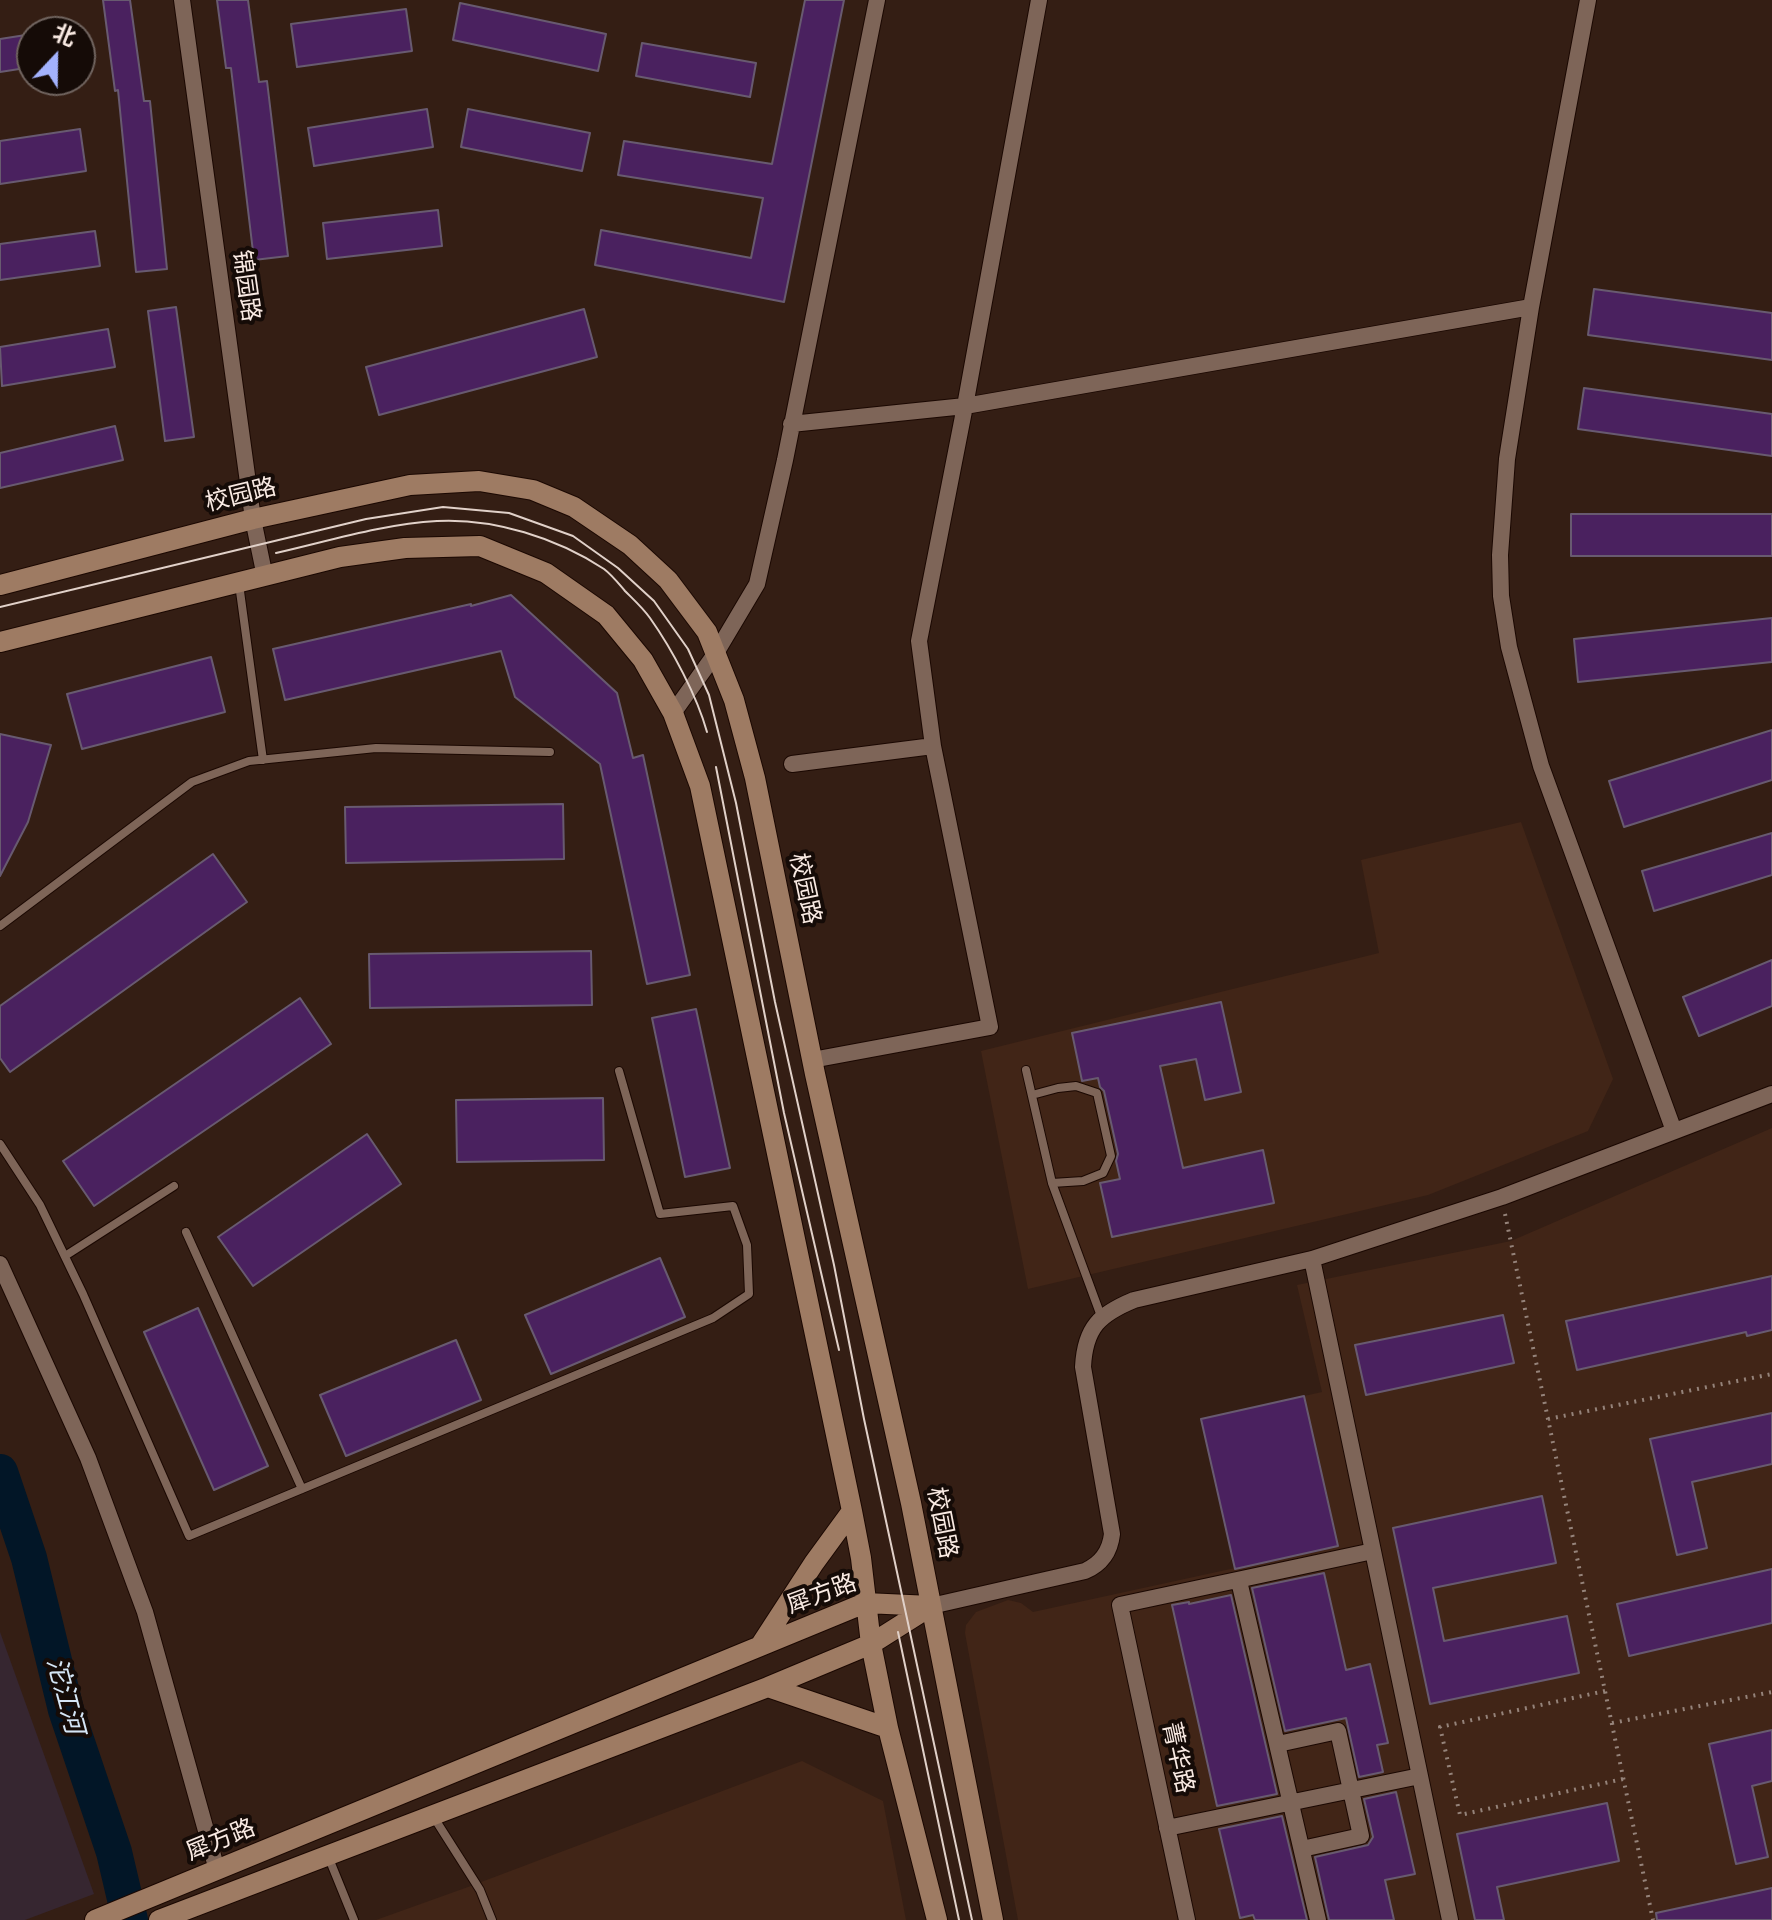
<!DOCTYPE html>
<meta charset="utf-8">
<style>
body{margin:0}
#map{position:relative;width:1772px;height:1920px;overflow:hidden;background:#341e14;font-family:Signika,"Noto Sans SC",sans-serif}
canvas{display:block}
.north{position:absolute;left:16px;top:16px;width:80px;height:80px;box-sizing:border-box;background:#150b07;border:2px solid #70645f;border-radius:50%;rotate:22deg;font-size:22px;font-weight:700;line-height:32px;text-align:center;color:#f9eae3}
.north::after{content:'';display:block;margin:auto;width:28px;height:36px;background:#a3b2fd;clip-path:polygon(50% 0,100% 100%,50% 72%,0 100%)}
</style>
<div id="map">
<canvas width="1772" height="1920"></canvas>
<div class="north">北</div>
</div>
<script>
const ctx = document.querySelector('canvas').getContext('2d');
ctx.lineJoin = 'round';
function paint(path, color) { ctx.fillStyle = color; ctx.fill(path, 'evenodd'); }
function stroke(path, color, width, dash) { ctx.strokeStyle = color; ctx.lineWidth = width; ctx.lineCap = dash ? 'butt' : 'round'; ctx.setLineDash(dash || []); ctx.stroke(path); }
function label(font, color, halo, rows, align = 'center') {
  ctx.font = font + ' Signika,"Noto Sans SC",sans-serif'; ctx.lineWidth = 8; ctx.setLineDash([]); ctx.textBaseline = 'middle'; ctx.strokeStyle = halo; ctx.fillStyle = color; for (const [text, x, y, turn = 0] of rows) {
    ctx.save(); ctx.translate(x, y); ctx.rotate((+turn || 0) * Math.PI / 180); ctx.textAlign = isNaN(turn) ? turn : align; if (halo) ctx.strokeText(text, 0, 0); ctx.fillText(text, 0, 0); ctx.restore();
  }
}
paint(new Path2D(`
 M0 1632 94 1894 25 1920H0Z`), '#362630');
paint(new Path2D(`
 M1521 822 1613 1079 1588 1131 1428 1195 1028 1289 981 1051 1379 953 1361 860Z
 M1772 1128V1920H1018L965 1633 966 1625 976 1612 1008 1600 1021 1603 1033 1612 1235 1568 1201 1419 1322 1392 1297 1285 1511 1241Z
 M802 1761 883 1801 906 1920H376L468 1887Z`), '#412517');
stroke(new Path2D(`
 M0 1472 29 1558 66 1710 114 1852 130 1920`), '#021627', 36);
const building = new Path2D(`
 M103 0H130L144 101H150L167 269 136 272 118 90 115 91Z
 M217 0H248L259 82 267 81 288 256 254 260 231 68H226Z
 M805 0H844L784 302 595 265 601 230 751 258 763 198 618 175 624 141 772 164Z
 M460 3 606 34 598 71 453 40Z
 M406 9 412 51 297 67 291 24Z
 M32 34V67L0 72V39Z
 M642 43 756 63 750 97 636 76Z
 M427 109 433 147 314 166 308 128Z
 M468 109 590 133 582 171 461 147Z
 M80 129 86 171 0 184V141Z
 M438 210 442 246 327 259 323 223Z
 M95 231 100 266 0 280V244Z
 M1594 289 1772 313V360L1588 335Z
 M176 307 194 437 165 441 148 311Z
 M584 309 597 357 379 415 366 367Z
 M108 329 115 367 2 386 0 347Z
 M1584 388 1772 414V456L1578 429Z
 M115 426 123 460 0 488V453Z
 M1571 514H1772V556H1571Z
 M511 595 617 693 633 758 643 755 690 975 647 984 600 764 515 697 501 651 285 700 273 649 471 604V606Z
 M1772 618V662L1578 682 1574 639Z
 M211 657 225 712 82 749 67 694Z
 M1772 730V780L1624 827 1609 781Z
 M0 734 51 745 28 822 0 876Z
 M563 804 564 859 346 863 345 807Z
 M1772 833V875L1654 911 1642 871Z
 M213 854 247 902 10 1072 0 1058V1006Z
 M591 951 592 1005 370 1008 369 954Z
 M1772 960V1006L1699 1036 1683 997Z
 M300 998 331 1044 94 1206 63 1161Z
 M1221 1002 1241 1092 1205 1100 1196 1059 1160 1066 1183 1168 1263 1150 1274 1203 1112 1237 1100 1183 1120 1179 1116 1161 1118 1154 1104 1091 1100 1087 1098 1078 1082 1081 1072 1033Z
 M696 1009 730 1168 685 1177 652 1018Z
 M603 1098 604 1160 457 1162 456 1100Z
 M367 1134 401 1184 253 1286 218 1237Z
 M660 1258 685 1317 551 1374 525 1315Z
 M1772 1276V1330L1747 1336 1746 1332 1577 1370 1566 1321Z
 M198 1308 268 1466 214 1490 144 1332Z
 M1503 1315 1514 1363 1366 1395 1355 1345Z
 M456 1340 481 1400 346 1456 320 1395Z
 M1304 1396 1338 1546 1235 1569 1201 1419Z
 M1772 1413V1464L1692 1482 1707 1548 1677 1555 1650 1439Z
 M1542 1496 1556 1563 1433 1588 1444 1641 1567 1616 1579 1673 1430 1704 1393 1528Z
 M1772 1569V1623L1629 1656 1617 1604Z
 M1324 1573 1346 1670 1370 1664 1388 1743 1377 1745 1383 1772 1359 1777 1346 1718 1285 1731 1252 1588Z
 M1231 1595 1277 1794 1217 1806 1172 1605 1189 1602V1604Z
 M1772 1730V1781L1752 1786 1768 1857 1736 1864 1709 1744Z
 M1396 1792 1415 1874 1385 1880 1394 1920H1329L1315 1857 1368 1845 1373 1837 1364 1799Z
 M1607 1803 1619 1861 1497 1887 1504 1920H1475L1457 1834Z
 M1282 1816 1307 1920H1255L1253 1915 1240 1918 1219 1829Z
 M1772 1888V1920H1657L1656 1913Z`);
paint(building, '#4a215f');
stroke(building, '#685a70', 2);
const lane = new Path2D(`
 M239 584 263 760
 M0 926 192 782 249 761 376 748 550 752
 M1026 1070 1052 1183 1101 1316
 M1032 1095 1058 1088 1076 1086 1097 1093 1111 1156 1103 1173 1083 1181 1052 1183
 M0 1144 40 1205 83 1294 189 1536 713 1318 749 1294 747 1245 733 1206 660 1214 619 1071
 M186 1232 302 1489
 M65 1256 174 1186
 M433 1816 480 1890 492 1920
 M328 1856 354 1920`);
const street = new Path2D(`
 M182 0 253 519 265 577
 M1588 0 1531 307 1507 459 1500 555 1501 596 1509 647 1541 766 1674 1131
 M791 424 965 406 1531 307
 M673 713 716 653 757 584 785 460 877 0
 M792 764 933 746
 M812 1060 990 1027 933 746 919 641 965 406 1039 0
 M1312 1259 1450 1920
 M0 1264 88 1458 145 1612 217 1870
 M1239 1581 1318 1920
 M931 1606 1085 1571C1101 1564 1110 1552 1112 1534L1083 1367C1085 1327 1100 1314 1134 1300L1312 1259 1502 1197 1772 1094
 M1278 1744 1338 1731 1361 1836 1302 1849
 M1167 1828 1420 1776
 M1187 1920 1120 1605 1373 1551`);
const secondary = new Path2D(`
 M0 585 253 519 410 485 479 481 533 490 574 507 630 545 668 580 707 632 734 700 755 778 815 1074 911 1503 993 1920
 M0 642 340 557 405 548 480 546 546 573 606 615 643 660 673 713 700 786 852 1511 861 1558 871 1644 888 1728 937 1920
 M760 1646 814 1563 852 1511
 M768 1687 888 1728
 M95 1920 865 1603 931 1606
 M159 1920 768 1687 871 1644 931 1606`);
stroke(lane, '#1b0802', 10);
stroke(street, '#1b0802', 18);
stroke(secondary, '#1b0802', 22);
stroke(new Path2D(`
 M1505 1214 1653 1920
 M1548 1419 1772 1374
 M1605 1691 1440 1727 1460 1815 1623 1779
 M1612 1723 1772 1692`), '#95837a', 4, [2, 6]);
stroke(lane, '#7e6558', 8);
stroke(street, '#7e6558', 16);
stroke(secondary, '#9e7b63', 20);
stroke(new Path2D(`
 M276 553C329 541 383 524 437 521 494 518 557 538 604 569 612 575 619 584 625 591 634 600 643 608 650 618 672 649 697 696 707 732
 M0 607 366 519 443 507 509 513 573 536 618 568 654 601 688 649 709 695 736 803 775 1002 834 1265 864 1419 972 1920
 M716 767 784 1113 839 1350
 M898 1632 959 1920`), '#e1d1c9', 2);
label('24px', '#f9eae3', '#150b07', [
 ["锦园路",245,286,82],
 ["校园路",241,496,-14],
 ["校园路",804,889,78],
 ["校园路",941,1523,79],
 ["犀方路",822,1595,-20],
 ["菁华路",1177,1758,78],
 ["犀方路",221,1841,-22]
]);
label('italic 26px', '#d5e6f6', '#150b07', [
 ["沱江河",64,1696,75]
]);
</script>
